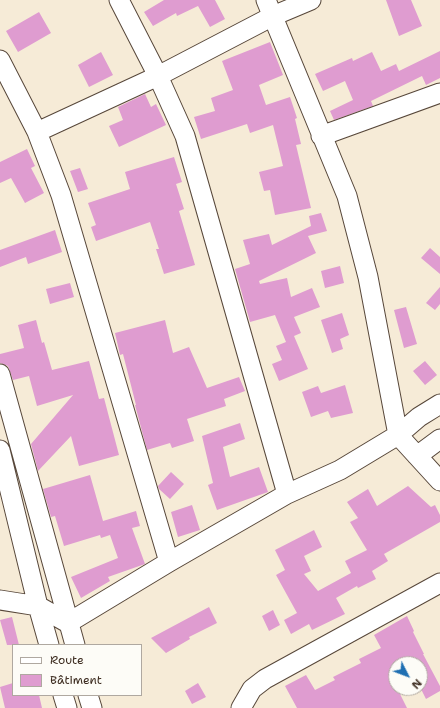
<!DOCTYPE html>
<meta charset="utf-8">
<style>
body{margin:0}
#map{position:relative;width:440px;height:708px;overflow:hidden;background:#f6ebd7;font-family:"Shantell Sans",sans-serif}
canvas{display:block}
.legend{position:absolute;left:12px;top:644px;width:130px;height:52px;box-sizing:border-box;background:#fdfcf7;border:1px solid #afa8a0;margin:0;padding:5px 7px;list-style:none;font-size:12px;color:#3b2a1e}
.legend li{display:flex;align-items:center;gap:8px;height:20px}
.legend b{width:20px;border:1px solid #afa8a0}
.north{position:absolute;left:388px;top:656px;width:40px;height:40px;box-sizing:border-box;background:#fdfcf7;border:1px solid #afa8a0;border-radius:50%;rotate:132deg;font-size:11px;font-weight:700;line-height:16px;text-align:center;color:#3b2a1e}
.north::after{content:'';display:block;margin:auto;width:14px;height:18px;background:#1f6fb2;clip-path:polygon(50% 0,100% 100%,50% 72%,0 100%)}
</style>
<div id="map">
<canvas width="440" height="708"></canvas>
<ul class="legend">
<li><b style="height:5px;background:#fff"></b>Route</li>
<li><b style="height:11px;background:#df9cd0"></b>Bâtiment</li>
</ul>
<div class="north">N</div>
</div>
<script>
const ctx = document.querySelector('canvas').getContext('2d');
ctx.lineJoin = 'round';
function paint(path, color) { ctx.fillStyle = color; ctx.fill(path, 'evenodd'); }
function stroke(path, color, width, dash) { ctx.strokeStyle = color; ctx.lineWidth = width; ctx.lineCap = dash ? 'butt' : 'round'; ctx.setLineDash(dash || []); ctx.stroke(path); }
paint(new Path2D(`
 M164 0H215L225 19 210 27 198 6 177 16 176 13 153 26 144 12Z
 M386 0H411L422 26 399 36Z
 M39 12 51 33 18 52 6 31Z
 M270 42 283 75 259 85 266 105 290 97 297 118 295 119 301 144 296 145 311 208 275 215 270 190 264 191 259 172 283 166 273 125 250 133 247 124 201 139 194 117 215 111 211 98 233 90 222 61Z
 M440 51V78L426 85 422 76 371 101 373 106 334 120 330 111 353 100 345 81 323 91 315 74 352 58 353 61 372 52 381 71 396 64 399 71Z
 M101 52 113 75 89 87 78 65Z
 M145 94 151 107 156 104 166 125 119 147 109 126 123 120 118 107Z
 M27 149 35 166 31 168 44 193 25 203 11 178 0 183V162Z
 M174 157 182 182 176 184 184 209 179 211 195 265 164 274 156 249H159L150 222 96 241 91 227 96 225 88 203 130 189 125 172Z
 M80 168 88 189 78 192 70 171Z
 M321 213 327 231 308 236 316 253 259 281 260 284 287 278 291 297 312 288 320 307 294 317 301 333 294 336 308 369 279 381 272 364 282 360 276 346 286 342 275 315 250 322 235 269 250 264 243 240 269 234 272 245 311 226 309 216Z
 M55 230 62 252 28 264 26 257 0 267V250Z
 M430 248 440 257V274L421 258Z
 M340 266 344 283 325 288 321 271Z
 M70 283 74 297 50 304 46 289Z
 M440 287V304L435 310 426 303Z
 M406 307 417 344 404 348 394 310Z
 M342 313 349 335 340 339 343 349 332 353 321 320Z
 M36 320 42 343 44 342 52 370 89 361 99 399 104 398 119 455 79 466 71 436 38 471 31 444 73 395 37 406 29 376 13 380 8 366 0 363V354L24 348 18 325Z
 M165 320 173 353 189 347 207 388 239 377 245 391 224 399 226 406 187 419 194 441 172 448 170 443 147 450 135 405H136L123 354 120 355 115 333Z
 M425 361 437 375 425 385 413 371Z
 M345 385 353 413 331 418 328 411 311 417 302 392 318 386 321 393Z
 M240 423 245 439 223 447 230 477 259 467 268 492 217 510 208 485 213 483 202 436Z
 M171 472 184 484 170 499 159 489 158 486Z
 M90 475 103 521 136 511 140 526 132 528 145 564 108 577 110 581 81 598 71 577 118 558 110 535 101 538 100 535 64 546 55 516 51 517 43 489Z
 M408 486 431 507 435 505 440 515V522L384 554 388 561 372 571 376 579 358 588 357 586 336 598 345 614 312 630 309 624 291 634 284 620 297 613 276 575 285 570 275 550 314 530 322 547 304 556 311 571 304 574 318 591 351 573 345 561 367 550 350 522 358 518 347 502 368 489 377 506Z
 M192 505 200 530 178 537 171 512Z
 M209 607 217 623 189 637 190 639 166 653 151 638Z
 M273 610 280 625 269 631 262 616Z
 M407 616 414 631 413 632 424 654H423L440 686V691L426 699 420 687V664H396V670L390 674 407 708H297L285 686 306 675 315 690 335 680 333 677 361 663 359 659 381 648 374 635Z
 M12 617 19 645H7L0 620Z
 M13 683V695H39L42 708H5L0 687Z
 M198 683 206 697 192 704 185 691Z`), '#df9cd0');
const minor = new Path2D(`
 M119 0 158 76 185 136 287 494
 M266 0 347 196 368 277 398 435 440 481
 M0 60 37 132 61 195 169 562
 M37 132 158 76 273 16 311 0
 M321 136 440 93
 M0 374 75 645
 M0 450 38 606 49 645
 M417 456 440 439
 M0 600 38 606 68 623 169 562 287 494 340 470 398 435 419 417 440 404
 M63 695 67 708
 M88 695 92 708
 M241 708 252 689 265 679 440 583`);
stroke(minor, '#57473a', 21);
stroke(minor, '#fff', 19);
</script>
